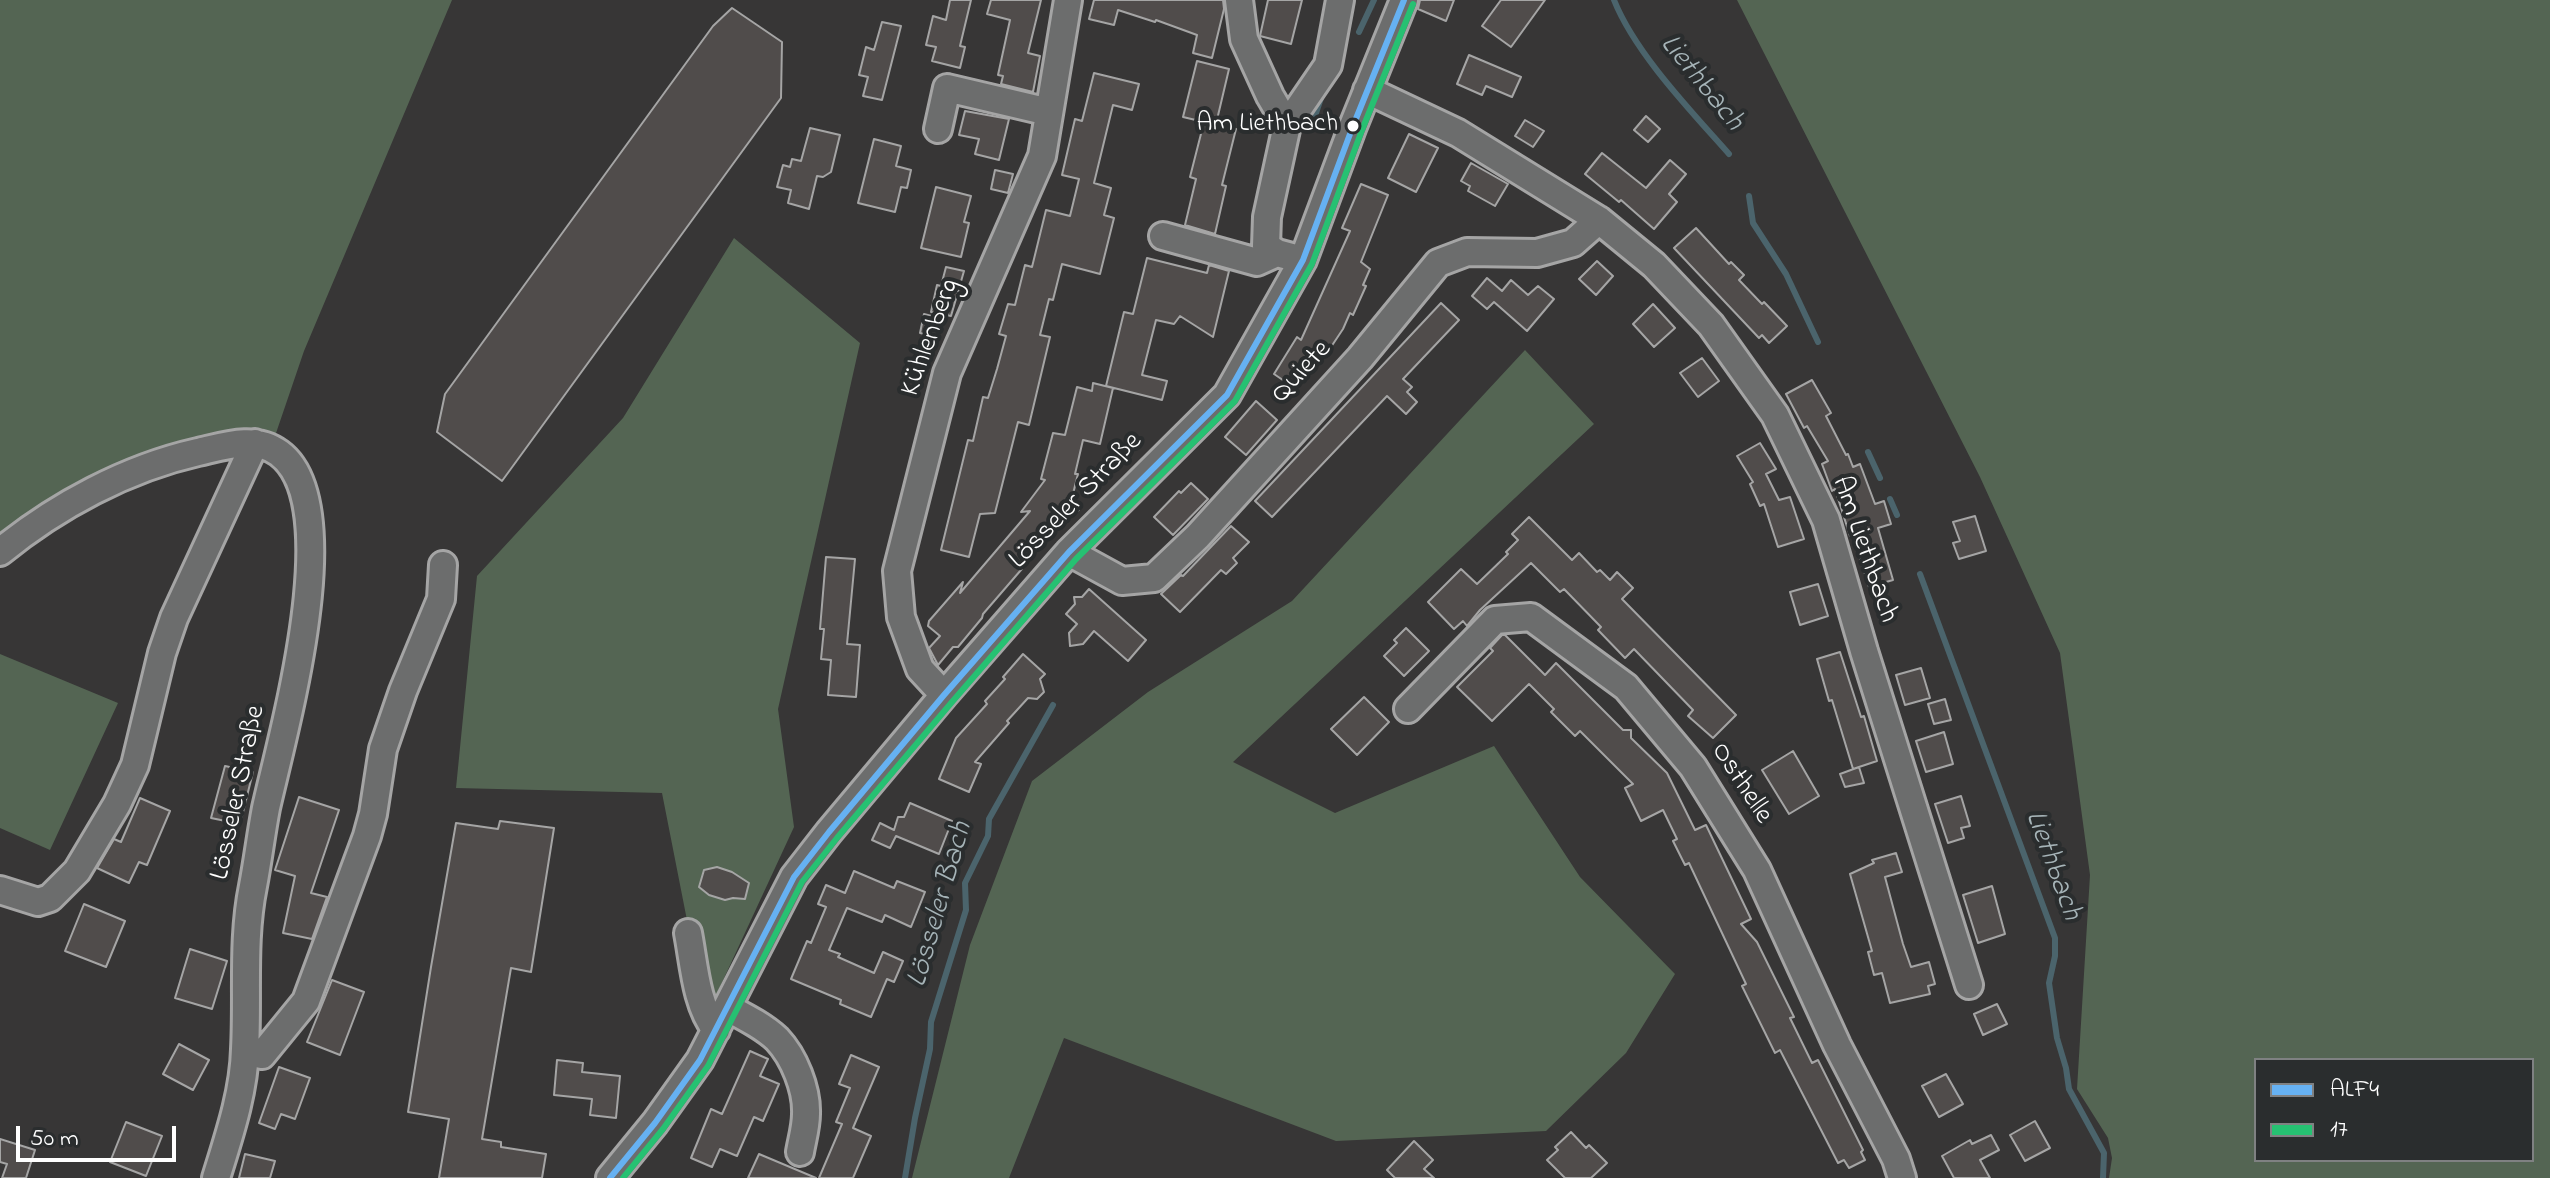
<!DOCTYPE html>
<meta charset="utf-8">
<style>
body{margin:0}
#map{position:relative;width:2550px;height:1178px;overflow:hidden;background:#373636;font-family:"Indie Flower",sans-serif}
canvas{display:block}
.legend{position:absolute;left:2254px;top:1058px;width:280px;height:104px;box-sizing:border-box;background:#2a2d2e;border:2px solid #7f8182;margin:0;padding:10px 14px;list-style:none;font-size:24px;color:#fff}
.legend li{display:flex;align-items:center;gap:16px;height:40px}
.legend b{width:40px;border:2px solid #7f8182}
.scale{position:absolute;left:16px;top:1126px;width:160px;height:36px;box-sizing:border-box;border:4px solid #fff;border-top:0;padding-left:10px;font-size:24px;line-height:28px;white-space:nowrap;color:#fff;-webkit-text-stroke:6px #2a2d2e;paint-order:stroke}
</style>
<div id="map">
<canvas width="2550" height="1178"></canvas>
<ul class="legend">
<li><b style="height:10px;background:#66b1f2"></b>ALF4</li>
<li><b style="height:10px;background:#26c172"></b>17</li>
</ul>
<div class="scale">50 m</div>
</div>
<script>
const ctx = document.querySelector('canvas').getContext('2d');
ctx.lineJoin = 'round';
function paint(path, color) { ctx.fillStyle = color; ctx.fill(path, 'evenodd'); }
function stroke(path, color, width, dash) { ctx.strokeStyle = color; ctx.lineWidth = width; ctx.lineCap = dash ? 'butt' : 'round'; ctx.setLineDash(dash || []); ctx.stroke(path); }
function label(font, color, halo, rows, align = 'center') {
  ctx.font = font + ' "Indie Flower",sans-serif'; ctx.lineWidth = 8; ctx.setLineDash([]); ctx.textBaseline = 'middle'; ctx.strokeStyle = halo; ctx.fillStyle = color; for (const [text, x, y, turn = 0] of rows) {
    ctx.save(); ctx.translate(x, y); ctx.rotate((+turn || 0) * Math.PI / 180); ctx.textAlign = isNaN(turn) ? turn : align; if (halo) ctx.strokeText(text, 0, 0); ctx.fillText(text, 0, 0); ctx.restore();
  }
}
paint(new Path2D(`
 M0 0H452L304 351 274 439 162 454 76 483 0 540Z
 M1737 0H2550V1178H2109L2112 1158 2108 1138 2077 1089 2090 875 2060 653 1980 477ZM2256 1060H2532V1160H2256Z
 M734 238 860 343 778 709 794 827 706 1017 662 793 456 788 477 576 623 418Z
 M1525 350 1594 424 1233 762 1335 813 1494 746 1580 877 1675 974 1626 1053 1546 1131 1336 1141 1064 1038 1009 1178H912L970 945 1032 781 1148 692 1292 601Z
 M0 654 118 703 50 850 0 828Z`), '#546553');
stroke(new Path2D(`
 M1614 0C1635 53 1691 111 1729 154
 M1359 32 1374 0
 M1311 128 1321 98
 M1749 196 1753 223 1786 274 1818 342
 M1868 452 1880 478
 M1890 499 1897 515
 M1920 574 2055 938V956L2049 983 2057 1038 2066 1068 2069 1089 2104 1153 2103 1178
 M905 1178 915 1118 930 1049 931 1022 966 910 965 883 988 836 989 819 1053 705`), '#4b646c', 6);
const building = new Path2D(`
 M950 0H971L960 46 965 47 960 68 932 61 936 47 926 45 933 16 946 20Z
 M991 0H1041L1028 53 1040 56 1033 92 1001 84 1003 76 998 75 1010 20 987 14Z
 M1094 0H1223L1224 9 1212 58 1193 53 1197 35 1156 20 1155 22 1118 10 1114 25 1089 19Z
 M1268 0H1302L1291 44 1260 36Z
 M1420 0H1454L1446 21 1418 9Z
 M1501 0H1545L1511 47 1482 26Z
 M732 8 782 42 781 98 502 481 437 432 445 394 713 26Z
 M882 22 901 26 882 100 863 96 868 77 859 75 866 47 874 50Z
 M1469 55 1521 77 1512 97 1486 86 1482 95 1457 84Z
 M1197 61 1229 69 1216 124 1236 129 1222 185 1226 186 1215 234 1185 225 1196 179 1190 177 1204 122 1183 117Z
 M1094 73 1139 84 1132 110 1113 105 1094 183 1111 188 1104 215 1114 218 1100 274 1062 264 1053 300 1049 299 1040 335 1050 337 1029 425 1018 422 995 513 980 514 969 557 941 550 968 440 973 441 983 397 988 398 997 369 1006 336 999 334 1008 304 1015 305 1025 265 1032 267 1046 210 1070 216 1079 179 1062 175 1075 119 1082 121Z
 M965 111 1009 119 999 160 975 154 979 139 959 135Z
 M1646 116 1660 129 1648 142 1634 130Z
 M1525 120 1544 131 1533 147 1515 136Z
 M810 128 840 135 831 172 823 177 817 176 809 209 788 203 791 190 777 187 783 165 790 167 792 159 801 161Z
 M1409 134 1438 148 1416 192 1388 178Z
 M874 139 901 146 896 166 911 170 907 188 901 187 895 212 858 203Z
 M1602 153 1646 188 1670 160 1686 174 1669 194 1677 202 1654 229 1621 200 1619 202 1585 174Z
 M1471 163 1508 184 1495 206 1468 191 1470 186 1461 181Z
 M995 170 1013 174 1008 193 991 189Z
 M1361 184 1388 195 1361 262 1370 269 1363 285 1366 286 1353 315 1350 313 1343 329 1325 356 1319 352 1296 389 1274 374 1297 337 1301 340 1350 231 1342 228Z
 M936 187 971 196 964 222 969 223 961 257 921 248Z
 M1696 228 1729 264 1731 262 1744 275 1739 280 1762 304 1764 302 1787 326 1769 343 1762 335 1759 338 1674 248Z
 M1147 258 1207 273 1209 265 1229 271 1213 337 1180 316 1174 324 1156 320 1142 375 1167 381 1162 400 1106 386 1124 312 1133 314Z
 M1597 261 1613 276 1596 295 1579 279Z
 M946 267 964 271 951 316 931 312 937 285 941 286Z
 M1487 278 1502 291 1511 280 1528 295 1538 286 1554 299 1527 331 1494 302 1487 309 1472 296Z
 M1441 303 1459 320 1403 379 1412 387 1407 392 1417 402 1406 414 1387 396 1272 517 1255 501Z
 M1653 304 1675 328 1654 347 1633 324Z
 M924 314 943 319 938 337 920 333Z
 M1702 358 1719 381 1698 397 1680 373Z
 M1812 380 1831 413 1826 416 1846 455 1848 454 1853 467 1860 464 1875 504 1884 501 1891 524 1878 528 1893 580 1869 587 1853 535 1850 536 1835 489 1832 491 1822 464 1828 461 1807 426 1804 428 1786 394Z
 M1093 383 1113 388 1100 444 1083 440 1075 474H1078L1072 498 1079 510 1064 516 1023 560 1027 563 983 614 982 618 958 647H953L938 665 929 648 940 636 928 626 929 621 963 582 960 593 1030 511 1021 512 1045 480 1041 479 1053 433 1065 435 1077 387 1092 391Z
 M1256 401 1277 420 1246 455 1225 437Z
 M1760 443 1776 469 1766 474 1779 500 1790 497 1804 539 1778 547 1764 504 1760 506 1750 484 1753 482 1737 456Z
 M1191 483 1208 499 1173 535 1154 517 1179 491 1181 493Z
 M1975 516 1986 551 1959 559 1953 543 1960 541 1953 522Z
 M1529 517 1572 560 1579 553 1597 572 1600 570 1610 580 1617 572 1633 588 1622 599 1736 715 1713 738 1688 716 1693 710 1634 649 1625 658 1598 630 1601 627 1564 589 1560 592 1531 563 1480 610 1467 626 1463 621 1454 629 1428 602 1461 569 1477 584 1508 554 1506 552 1518 540 1512 534Z
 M1231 526 1249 542 1233 558 1237 563 1226 574 1221 570 1180 612 1161 594 1181 575 1183 576Z
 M826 557 855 559 847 644 860 645 856 697 828 695 831 660 821 659 824 629H820Z
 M1818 584 1828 616 1800 625 1790 592Z
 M1089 589 1146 640 1128 661 1094 631 1083 644 1070 646 1069 633 1077 624 1066 614 1075 604 1074 597H1082Z
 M1406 628 1429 651 1404 676 1384 656 1397 643 1394 640Z
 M1502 635H1505L1545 675 1556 663 1623 730H1631V738L1667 773 1695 830 1706 825 1751 919 1741 924 1757 942 1794 1017 1790 1018 1812 1063 1818 1060 1863 1150 1861 1152 1865 1160 1849 1168 1844 1160 1838 1163 1780 1050 1775 1053 1742 986 1746 984 1689 863 1685 865 1673 841 1677 839 1663 810 1641 821 1625 788 1633 784 1580 731 1575 736 1551 712 1554 709 1529 684 1492 721 1457 687 1493 651 1490 648Z
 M1840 652 1861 717 1864 716 1877 761 1853 769 1832 700 1829 701 1817 659Z
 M1023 654 1045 674 1040 679 1044 692 1037 699 1028 698 1007 721 1009 723 975 762 981 764 969 792 939 779 956 738 987 704 985 701 1005 679 1003 677Z
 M1921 668 1930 698 1905 705 1896 675Z
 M1364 697 1389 722 1357 755 1331 729Z
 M1945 699 1951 720 1934 724 1928 704Z
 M1944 732 1953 764 1926 772 1916 741Z
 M1793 751 1819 796 1789 814 1762 770Z
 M225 766 253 772 240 824 211 818Z
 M1859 767 1864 783 1845 787 1840 774Z
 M1961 796 1970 826 1961 828 1964 838 1948 843 1935 804Z
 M299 797 339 810 311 893 327 897 312 939 283 933 295 876 275 870Z
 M140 798 170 811 147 865 139 862 129 883 97 868 114 839 121 842Z
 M910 803 952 821 939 854 896 836 890 848 872 840 880 823 894 830 898 817H904Z
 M500 821 554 828 531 972 511 968 482 1139 501 1142V1147L546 1154 542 1178H439L449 1119 408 1112 431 967 456 823 498 829Z
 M1896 853 1902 872 1885 877 1903 944 1911 967 1929 962 1935 984 1928 986 1930 994 1890 1003 1882 973 1874 975 1868 952 1872 951 1850 874 1874 863 1872 860Z
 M717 867 732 872 749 883 745 899 733 898 725 900 709 895 699 887 704 870Z
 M854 871 894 888 897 881 925 892 911 927 885 915 882 922 847 908 829 950 840 954 838 957 874 973 883 952 903 961 894 982 887 979 871 1017 840 1004 841 1000 791 979 807 941 811 943 826 907 818 904 826 885 845 893Z
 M1992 886 2005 934 1978 943 1963 895Z
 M84 904 125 921 106 967 65 951Z
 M190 949 227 961 212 1009 175 998Z
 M332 980 364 992 340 1055 307 1042Z
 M1997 1004 2007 1024 1983 1035 1974 1014Z
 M179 1044 209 1060 193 1090 163 1074Z
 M750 1051 768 1059 760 1076 779 1084 763 1121 754 1117 737 1156 720 1149 712 1167 691 1158 711 1109 722 1114Z
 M851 1055 879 1067 853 1128 871 1136 853 1178H819L842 1124 836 1122 850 1088 839 1084Z
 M557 1060 583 1063 582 1072 620 1076 616 1118 590 1115 592 1099 554 1095Z
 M279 1067 310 1078 295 1119 281 1114 275 1129 259 1123Z
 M1946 1074 1963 1104 1939 1117 1922 1086Z
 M2035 1121 2050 1148 2025 1161 2010 1135Z
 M126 1122 162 1136 146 1176 110 1162Z
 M1571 1132 1586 1148 1589 1145 1607 1163 1591 1178H1565L1547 1160 1558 1150 1555 1147Z
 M1991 1135 1999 1150 1980 1160 1990 1178H1954L1942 1156 1970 1140 1972 1144Z
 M0 1139 35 1150 26 1178H2L7 1164 0 1162Z
 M1414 1141 1433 1160 1424 1169 1434 1178H1395L1387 1170Z
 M245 1154 275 1161 270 1178H239Z
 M759 1154 816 1178H748Z`);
paint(building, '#504c4b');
stroke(building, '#a5a5a5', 2);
const minor = new Path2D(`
 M1239 0 1244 39 1270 96 1287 125
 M1367 90 1458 133 1599 220 1654 265 1711 325 1775 415 1826 520 1864 651 1969 985
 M938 129 947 88 1049 112
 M1163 236 1257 262 1277 253
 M1303 260 1277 253 1266 246 1267 217 1287 125 1328 65 1340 0
 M0 552C56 506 127 468 198 452 224 446 255 435 279 453 349 504 282 736 266 808 261 834 258 860 253 886 242 940 248 994 245 1049 244 1092 229 1136 216 1178
 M1069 552 1122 581 1154 578 1198 536 1360 358 1438 263 1467 252 1537 253 1573 243 1599 220
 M944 695 920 669 901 617 897 571 947 373 1042 156 1068 0
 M1408 709 1495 620 1531 617 1626 687 1693 767 1757 870 1837 1045 1896 1159 1902 1178
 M0 890 38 902 50 898 77 871 117 804 135 765 162 653 174 618 255 443
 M688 933C694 964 696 1005 716 1030
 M728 1008C745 1017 763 1026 777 1039 794 1057 807 1089 806 1114 806 1127 802 1140 800 1152
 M245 1051 262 1055 306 1001 367 836 373 814 383 749 403 691 441 599 443 565
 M610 1178 655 1123 700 1060 794 877 829 832 944 695 1069 552 1227 395 1303 260 1353 126 1404 0`);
stroke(minor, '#a5a5a5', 32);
stroke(minor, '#6c6d6d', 26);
stroke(new Path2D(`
 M610 1178 655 1123 700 1060 794 877 829 832 944 695 1069 552 1227 395 1303 260 1353 126 1404 0`), '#66b1f2', 6);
stroke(new Path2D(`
 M623 1178 663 1129 708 1066 802 882 837 838 952 702 1076 559 1235 401 1312 264 1362 130 1413 4`), '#26c172', 6);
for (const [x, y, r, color] of [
 [1353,126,7,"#fff"]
]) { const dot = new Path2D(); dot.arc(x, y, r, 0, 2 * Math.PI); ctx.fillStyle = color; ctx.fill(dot); stroke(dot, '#2a2d2e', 3); }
label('26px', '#fff', '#2a2d2e', [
 ["Am Liethbach",1338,126]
], 'right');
label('28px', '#fff', '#2a2d2e', [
 ["Kühlenberg",932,338,-70],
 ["Quiete",1303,373,-48],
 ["Lösseler Straße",1077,502,-46],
 ["Am Liethbach",1863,550,71],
 ["Osthelle",1740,784,57],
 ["Lösseler Straße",240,793,-78]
]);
label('italic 30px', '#a6b4b8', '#2a2d2e', [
 ["Liethbach",1700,84,51],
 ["Liethbach",2051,866,70],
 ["Lösseler Bach",942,905,-74]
]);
</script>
